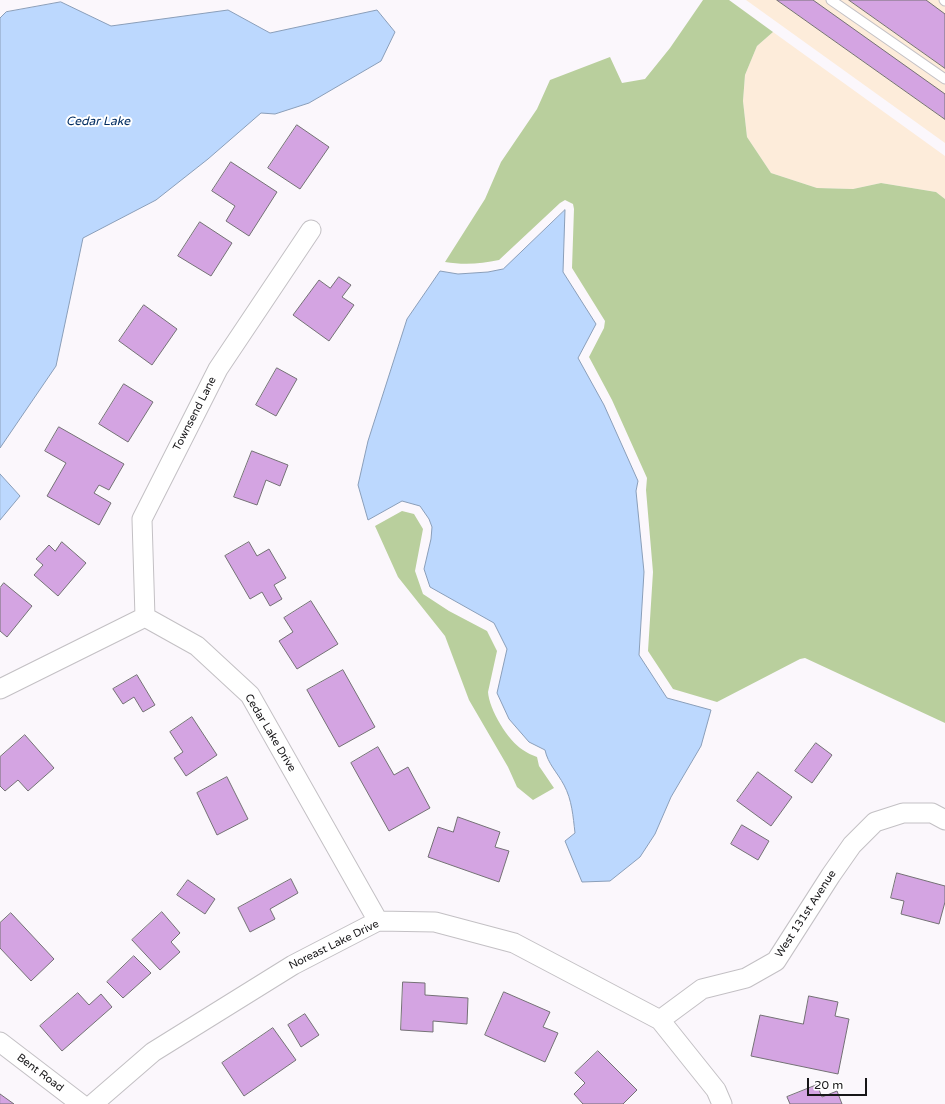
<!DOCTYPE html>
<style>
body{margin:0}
#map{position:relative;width:945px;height:1104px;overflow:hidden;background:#fbf7fc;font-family:"Varela Round",sans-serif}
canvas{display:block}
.scale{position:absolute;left:807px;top:1078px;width:60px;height:18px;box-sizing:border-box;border:2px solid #171618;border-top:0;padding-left:5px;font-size:12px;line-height:14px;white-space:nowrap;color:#171618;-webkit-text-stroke:3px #fff;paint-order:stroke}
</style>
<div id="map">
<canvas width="945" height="1104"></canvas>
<div class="scale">20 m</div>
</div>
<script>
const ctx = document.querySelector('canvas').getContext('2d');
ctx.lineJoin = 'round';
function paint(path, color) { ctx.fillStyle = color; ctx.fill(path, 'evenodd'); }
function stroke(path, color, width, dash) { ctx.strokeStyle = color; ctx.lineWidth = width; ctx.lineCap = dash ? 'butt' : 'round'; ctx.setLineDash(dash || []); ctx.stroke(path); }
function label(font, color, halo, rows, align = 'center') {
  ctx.font = font + ' "Varela Round",sans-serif'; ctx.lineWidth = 4; ctx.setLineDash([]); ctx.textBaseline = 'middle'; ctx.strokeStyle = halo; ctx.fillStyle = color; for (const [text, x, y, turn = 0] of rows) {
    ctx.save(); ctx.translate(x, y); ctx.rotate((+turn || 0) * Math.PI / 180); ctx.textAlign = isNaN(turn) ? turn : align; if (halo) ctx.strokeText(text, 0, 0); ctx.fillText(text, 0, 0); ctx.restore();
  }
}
paint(new Path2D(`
 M746 0H945V143Z
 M773 32 945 156V199L936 192 881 183 853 189 817 188 771 173 747 137 743 101 745 75 757 46Z`), '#fdecda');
paint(new Path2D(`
 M703 0H729L773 32 757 46 745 75 743 101 747 137 771 173 817 188 853 189 881 183 936 192 945 199V723L805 658 800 659 717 702 673 689 648 651 653 572 646 490 647 478 612 400 589 357 604 328 605 321 572 268 574 209 573 204 565 200 560 203 499 260C481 264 463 265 445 262L485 199 501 162 537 109 550 80 610 57 622 83 645 79 670 48Z
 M402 511 414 514 423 529 415 571 423 594 449 611 487 631 497 651 488 692C489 709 508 741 523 750 527 753 532 755 537 757L539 766 554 788 533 800 517 787 508 767 469 700 445 636 398 577 375 526Z`), '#b9cf9d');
const water = new Path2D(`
 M61 2 111 26 228 10 270 33 377 10 395 32 381 61 309 103 275 114 261 113 208 159 156 200 83 238 56 366 0 448V18L6 12Z
 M565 210 563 272 596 324 578 358 604 405 638 481 636 491 644 572 639 655 667 698 711 710 701 746 671 797 655 834 640 857 610 881 582 882 565 841 575 833C573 816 572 800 564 785 557 772 548 764 545 750L529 742 509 719 497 693 507 649 494 623 430 587 424 569 431 539 432 527 429 519 420 506 402 501 368 520 358 485 368 441 407 319 440 271 458 274 488 272 503 269Z
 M0 474 20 496 0 520Z`);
paint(water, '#bcd8fe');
stroke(water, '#8a9eb9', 1);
const building = new Path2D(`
 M777 0H813L945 94V119Z
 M849 0H926L945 14V68Z
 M297 125 329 147 300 189 268 168Z
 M231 162 277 192 249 236 226 221 235 206 212 191Z
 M200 222 232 243 211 276 178 256Z
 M339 277 351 285 342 297 354 305 329 341 293 315 319 280 330 288Z
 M144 305 177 329 152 365 119 341Z
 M277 368 297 379 276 416 256 405Z
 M124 384 153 402 128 442 99 424Z
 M59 427 124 464 109 490 99 485 94 493 111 503 99 525 47 496 66 463 45 451Z
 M252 451 288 465 280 486 266 480 257 505 234 497Z
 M62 542 86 563 58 596 34 575 43 565 36 559 49 545 55 551Z
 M249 542 257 556 269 549 286 578 274 585 282 599 270 606 262 592 250 599 225 556Z
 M4 583 32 606 7 637 0 631V588Z
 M311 601 338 644 297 669 279 641 293 632 284 618Z
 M343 670 375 727 339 747 307 690Z
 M137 675 155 705 143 712 134 697 123 704 113 689Z
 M192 717 217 755 186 776 174 758 183 752 170 732Z
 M25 735 54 768 28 791 18 780 5 791 0 786V757Z
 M816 743 832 755 812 783 795 771Z
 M378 747 394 775 408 767 430 808 389 831 351 763Z
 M758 772 792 797 771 826 737 801Z
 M227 777 248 819 217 835 197 793Z
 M458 817 500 832 495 847 509 851 499 882 428 857 438 827 453 832Z
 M742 825 769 841 758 860 731 844Z
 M897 873 945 886V902L939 924 901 914 904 901 891 898Z
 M291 879 298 893 270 909 275 919 250 932 238 908Z
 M188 880 215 899 205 914 177 895Z
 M162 912 180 933 171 942 180 952 160 970 132 940Z
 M11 913 54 959 31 981 0 948V923Z
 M134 956 151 973 123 998 107 982Z
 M403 982 425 983V995L468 998 467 1024 433 1021V1032L401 1030Z
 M504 992 550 1012 543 1027 558 1033 545 1062 485 1035Z
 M78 993 89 1005 101 994 112 1007 62 1051 40 1026Z
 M809 996 838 1002 835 1016 849 1019 838 1074 751 1056 760 1015 803 1024Z
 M305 1014 319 1035 301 1047 288 1025Z
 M273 1028 296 1060 244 1096 222 1063Z
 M598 1051 637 1090 623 1104H583L574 1094 585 1083 575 1073Z
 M817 1085 822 1097 837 1091 842 1104H790L787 1097Z
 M0 1094 14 1104H0Z`);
paint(building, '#d4a4e2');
stroke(building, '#747175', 1);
const lane = new Path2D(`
 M831 0 945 79
 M944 0 945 1`);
const street = new Path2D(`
 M145 617 142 519 218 369 311 230
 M0 689 145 617 197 646 250 695 378 921
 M660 1020 702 989 746 978 776 961 831 875 852 845 875 822 903 813H932L945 820
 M0 1042 81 1104
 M93 1104 153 1052 293 965 378 921 435 922 514 943 660 1020 716 1090 722 1104`);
stroke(lane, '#c3c0c4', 11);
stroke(street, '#c3c0c4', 21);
stroke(lane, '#fff', 9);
stroke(street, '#fff', 19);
label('11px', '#171618', '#fff', [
 ["Townsend Lane",195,414,-63],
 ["Cedar Lake Drive",270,733,59],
 ["West 131st Avenue",806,914,-57],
 ["Noreast Lake Drive",334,945,-26],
 ["Bent Road",40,1073,37]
]);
label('italic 12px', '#002c61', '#fff', [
 ["Cedar Lake",98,122]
]);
</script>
